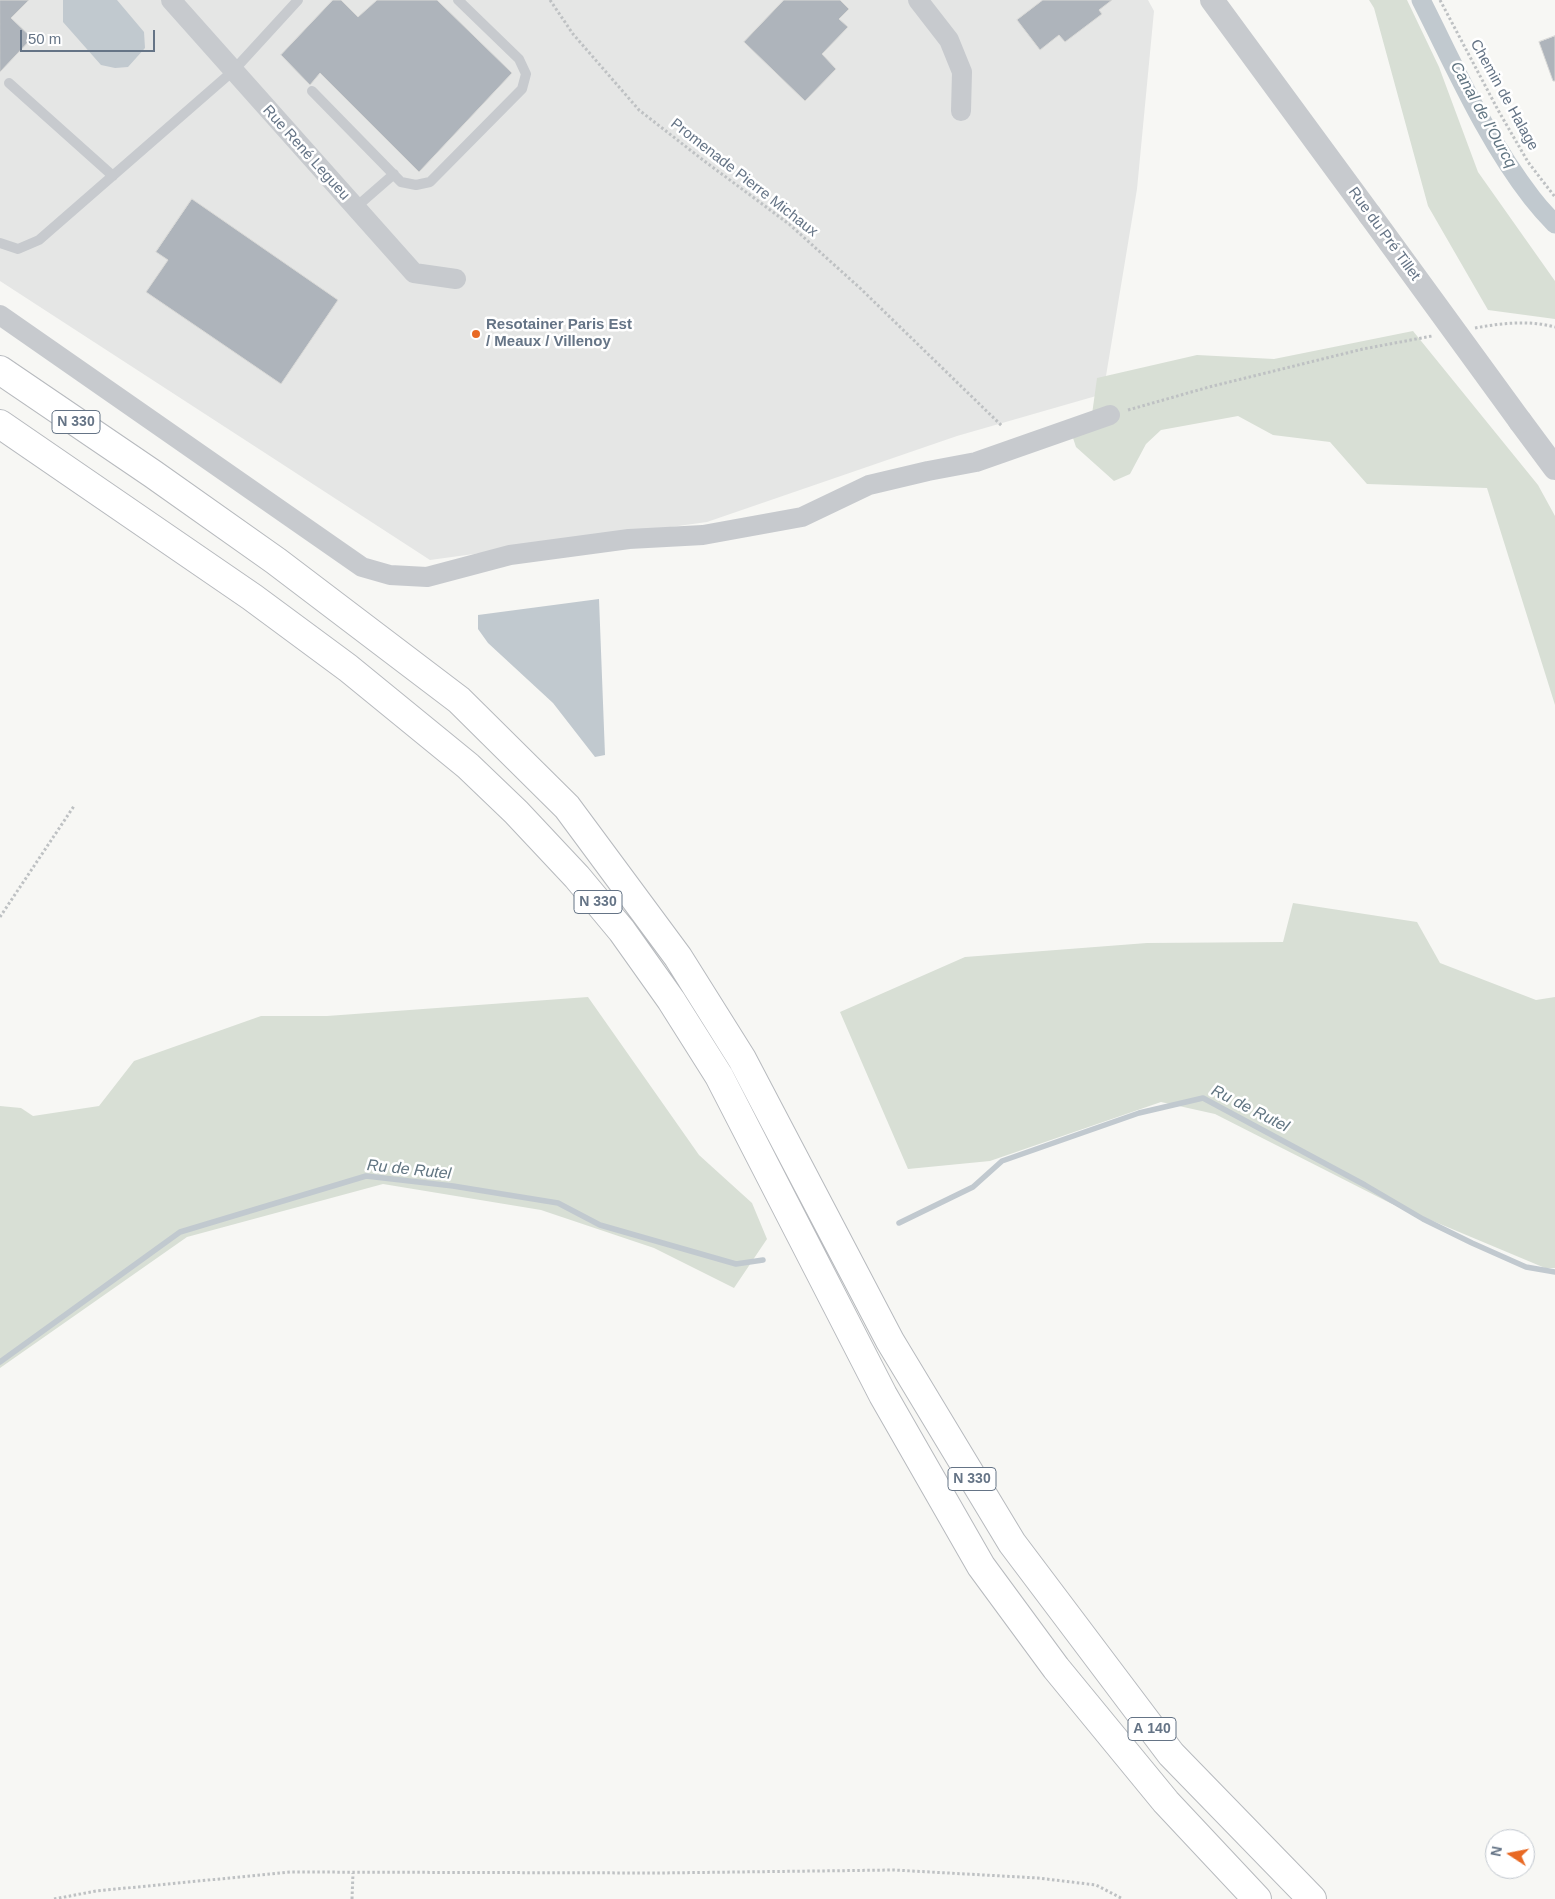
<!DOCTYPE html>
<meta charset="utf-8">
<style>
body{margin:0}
#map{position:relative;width:1555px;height:1899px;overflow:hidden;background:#f7f7f4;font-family:Arial,sans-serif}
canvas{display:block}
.north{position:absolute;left:1485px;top:1829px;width:50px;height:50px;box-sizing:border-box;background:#fff;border:1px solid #c1c7cf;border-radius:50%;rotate:281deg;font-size:14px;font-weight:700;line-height:20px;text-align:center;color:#657486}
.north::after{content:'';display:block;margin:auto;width:18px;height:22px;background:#e86924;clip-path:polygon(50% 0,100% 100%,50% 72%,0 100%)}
.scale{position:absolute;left:20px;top:30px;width:135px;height:22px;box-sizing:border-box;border:2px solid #657486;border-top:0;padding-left:6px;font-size:15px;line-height:18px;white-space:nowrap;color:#657486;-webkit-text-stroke:4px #fff;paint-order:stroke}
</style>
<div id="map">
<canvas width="1555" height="1899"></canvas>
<div class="north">N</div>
<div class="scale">50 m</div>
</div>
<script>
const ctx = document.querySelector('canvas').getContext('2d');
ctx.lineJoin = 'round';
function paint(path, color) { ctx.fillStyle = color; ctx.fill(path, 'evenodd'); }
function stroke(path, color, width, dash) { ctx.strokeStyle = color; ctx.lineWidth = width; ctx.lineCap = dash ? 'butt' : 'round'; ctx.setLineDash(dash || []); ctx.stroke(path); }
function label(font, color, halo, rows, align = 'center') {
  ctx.font = font + ' Arial,sans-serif'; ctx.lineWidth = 5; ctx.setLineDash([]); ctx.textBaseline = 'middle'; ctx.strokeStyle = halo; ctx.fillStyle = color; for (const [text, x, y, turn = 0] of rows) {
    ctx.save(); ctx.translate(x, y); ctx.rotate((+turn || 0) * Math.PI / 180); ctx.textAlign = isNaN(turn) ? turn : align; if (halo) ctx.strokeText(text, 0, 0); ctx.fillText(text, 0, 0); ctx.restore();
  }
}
paint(new Path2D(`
 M0 0H1148L1154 11 1137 189 1103 394 957 436 707 522 430 560 0 281Z`), '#e5e6e5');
paint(new Path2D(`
 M1369 0H1407L1439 67 1478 172 1555 281V319L1488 310 1428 206 1374 8Z
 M1413 331 1538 485 1555 516V705L1487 488 1367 484 1330 442 1273 435 1238 416 1161 430 1146 444 1130 474 1114 481 1076 447 1071 432 1090 429 1097 378 1197 355 1274 359Z
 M1293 903 1417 922 1440 963 1536 1000 1555 997V1268H1545L1390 1203 1215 1114 1161 1102 990 1161 908 1169 840 1012 965 957 1147 943 1283 942Z
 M588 997 699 1155 752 1203 767 1239 734 1288 654 1248 541 1210 383 1184 187 1237 0 1368V1106L21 1108 33 1116 99 1106 134 1061 261 1016H327Z`), '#d8dfd5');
paint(new Path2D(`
 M63 0H117L144 32 145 48 128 67 115 68 101 65 63 22Z
 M599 599 605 755 595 757 553 703 488 643 478 629V615Z`), '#c1c9cf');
stroke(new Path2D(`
 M899 1223 973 1187 1002 1161 1139 1113 1203 1098 1365 1185 1423 1219 1472 1243 1526 1267 1555 1272
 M0 1362 180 1232 366 1176 453 1186 558 1203 600 1225 736 1264 763 1260`), '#c1c9cf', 5.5);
stroke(new Path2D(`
 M1421 0C1455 67 1486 139 1532 198 1539 207 1547 216 1555 224`), '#c1c9cf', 19);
const building = new Path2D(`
 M0 0H29L11 18 32 38 0 72Z
 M333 0H341L358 17 377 0H437L512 73 419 172 320 73 310 85 281 55Z
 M784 0H840L849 9 839 19 848 27 822 54 836 69 805 101 744 42Z
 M1043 0H1112L1099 10 1102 14 1065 42 1059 35 1040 50 1017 20Z
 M1555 36V81H1553L1539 42Z
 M192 199 338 300 281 384 146 292 168 260 156 252Z`);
paint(building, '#aeb4bb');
stroke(building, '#d9d9d7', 1);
const trunk = new Path2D(`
 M0 370 153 474 276 561 459 700 567 807 678 957 742 1059 890 1341 1012 1543 1171 1754 1312 1899
 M0 424 252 597 348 668 468 766 516 812 577 877 622 931 671 1000 719 1076 883 1395 981 1566 1056 1668 1166 1802 1257 1899`);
stroke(trunk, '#b7babe', 30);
stroke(new Path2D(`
 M550 0 573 34 639 110 703 160 789 224 861 289 1002 426
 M1440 0 1498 110 1528 162 1555 197
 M1475 328C1502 323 1529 320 1555 327
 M1128 410 1209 387 1363 349 1432 336
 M0 917 74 806
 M54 1899 96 1891 291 1872 659 1873 894 1870 1038 1878 1096 1885 1123 1899
 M352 1899 353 1873`), '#bec1c3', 3, [2.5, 2.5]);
stroke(new Path2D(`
 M9 83 113 176
 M312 91 401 182 416 185 430 182 522 89 526 74 519 59 458 0
 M355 208 394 174
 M0 243 18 249 39 240 233 71 298 0`), '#c7cace', 10);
stroke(new Path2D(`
 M171 0 414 273 456 279
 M918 0 949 40 962 72 961 111
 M0 315 362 567 390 575 427 577 510 555 629 539 703 535 802 517 869 485 928 471 976 462 1110 415`), '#c7cace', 20);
stroke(new Path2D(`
 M1212 0 1370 215
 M1520 421 1555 468`), '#c7cace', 24);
stroke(trunk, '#fff', 28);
stroke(new Path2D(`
 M1370 215 1520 421`), '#c7cace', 24);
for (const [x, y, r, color] of [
 [476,334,5,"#e86924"]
]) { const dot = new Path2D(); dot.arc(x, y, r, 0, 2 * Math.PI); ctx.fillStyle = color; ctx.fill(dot); stroke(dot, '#fff', 2); }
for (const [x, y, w] of [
 [76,422,48],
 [598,902,48],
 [972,1479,48],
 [1152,1729,48]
]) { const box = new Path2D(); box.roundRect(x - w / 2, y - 11.5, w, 23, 4); ctx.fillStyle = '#fff'; ctx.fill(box); stroke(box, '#657486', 1); }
label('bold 14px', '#657486', null, [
 ["N 330",76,422],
 ["N 330",598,902],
 ["N 330",972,1479],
 ["A 140",1152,1729]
]);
label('15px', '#657486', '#fff', [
 ["Chemin de Halage",1504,95,61],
 ["Rue René Legueu",306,153,48],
 ["Promenade Pierre Michaux",744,178,38],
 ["Rue du Pré Tillet",1384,234,54]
]);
label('bold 15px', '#657486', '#fff', [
 ["Resotainer Paris Est",486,325],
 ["/ Meaux / Villenoy",486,342]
], 'left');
label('italic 16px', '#617582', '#fff', [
 ["Canal de l'Ourcq",1483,115,61],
 ["Ru de Rutel",1250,1109,27],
 ["Ru de Rutel",409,1170,6]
]);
</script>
